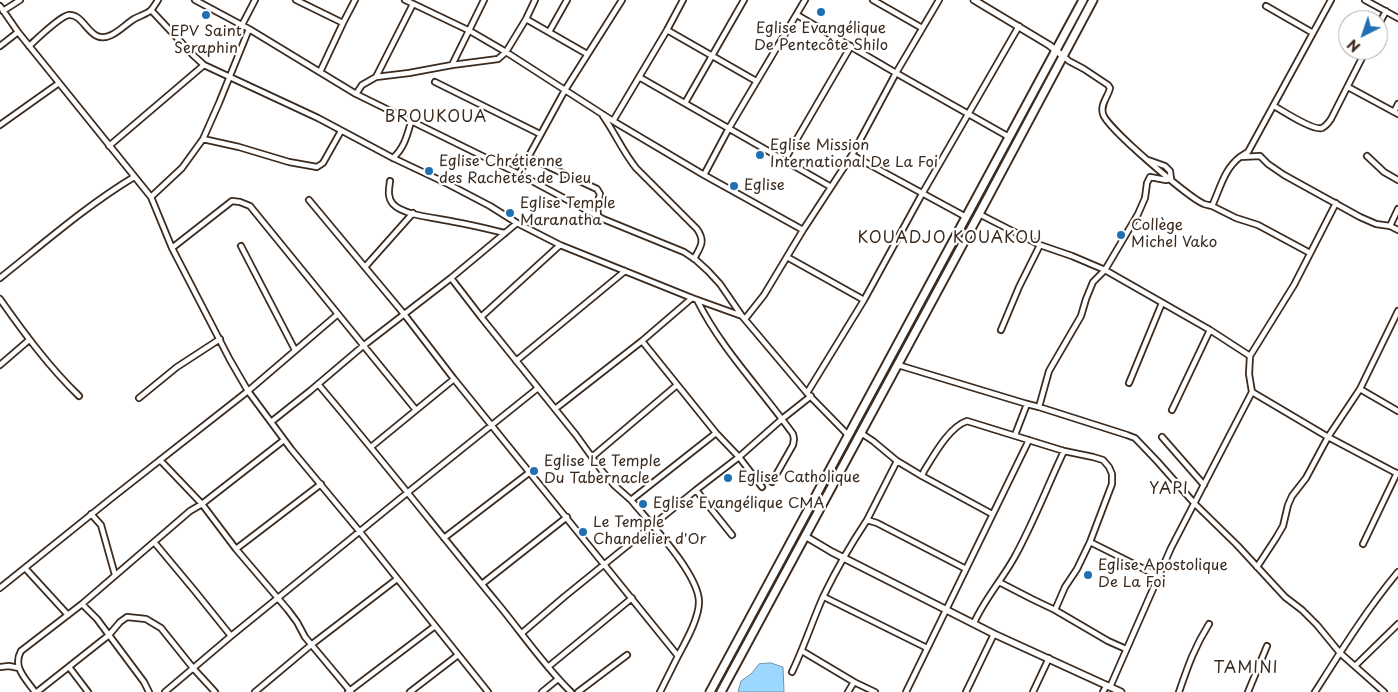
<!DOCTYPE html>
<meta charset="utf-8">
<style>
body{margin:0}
#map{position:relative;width:1398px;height:692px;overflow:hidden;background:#fff;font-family:"Playpen Sans",sans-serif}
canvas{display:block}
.north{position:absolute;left:1338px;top:10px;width:50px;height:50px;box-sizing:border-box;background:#fff;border:1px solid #b1aaa5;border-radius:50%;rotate:221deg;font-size:14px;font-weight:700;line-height:20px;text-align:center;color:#3b2a1e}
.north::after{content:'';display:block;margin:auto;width:18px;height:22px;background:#1f6fb2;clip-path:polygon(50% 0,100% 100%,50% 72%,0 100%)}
</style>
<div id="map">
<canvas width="1398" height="692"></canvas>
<div class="north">N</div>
</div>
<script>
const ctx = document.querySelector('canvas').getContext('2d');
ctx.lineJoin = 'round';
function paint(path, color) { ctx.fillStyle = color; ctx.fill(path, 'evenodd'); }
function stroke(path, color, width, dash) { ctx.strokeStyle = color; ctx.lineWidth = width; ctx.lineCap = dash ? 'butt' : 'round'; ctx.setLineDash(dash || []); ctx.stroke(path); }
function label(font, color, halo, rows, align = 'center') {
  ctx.font = font + ' "Playpen Sans",sans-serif'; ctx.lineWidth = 4.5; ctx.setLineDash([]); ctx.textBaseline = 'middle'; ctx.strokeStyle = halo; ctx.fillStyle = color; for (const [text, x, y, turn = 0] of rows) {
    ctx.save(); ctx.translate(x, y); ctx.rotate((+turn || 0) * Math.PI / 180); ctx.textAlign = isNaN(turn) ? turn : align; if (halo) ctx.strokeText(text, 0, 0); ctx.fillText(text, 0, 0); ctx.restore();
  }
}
const water = new Path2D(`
 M771 663 783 667 784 692H738L741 681 751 674 759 664Z`);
paint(water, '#9cd8fd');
stroke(water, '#7592a4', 1);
const minor = new Path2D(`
 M195 0 249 29 356 94 519 174 603 219 684 252 696 260 708 271 720 284 742 316 807 393 848 435
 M296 0 343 23
 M405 0 470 31 506 52 613 121 704 175 803 230
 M873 0 922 28
 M1331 0 1248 152 1240 157 1260 156 1268 164 1284 175 1360 217 1376 224 1390 226 1398 230
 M1365 0 1398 18
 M0 6 18 32 151 197 172 248 230 360 248 391 291 449 360 532 488 692
 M1266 6 1313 33
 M151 10 193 55 204 65 318 118 393 158 448 184 490 206 517 223 560 245 692 298 742 316
 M3 11 20 0
 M797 15 896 73 1009 137
 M526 19 587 54
 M242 25 255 0
 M1378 26 1386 11
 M667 30 756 81
 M549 32 567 0
 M0 46 18 32
 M29 46C37 39 60 16 69 15 81 14 87 32 97 36 110 42 124 25 134 19 139 16 147 14 151 10 154 7 156 3 158 0
 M1063 56 1069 61 1084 69 1108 85 1110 88C1108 97 1100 104 1103 114 1106 127 1189 198 1204 204 1207 205 1209 205 1212 206 1220 189 1224 169 1240 157
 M452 65 484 0
 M320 72 343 23 355 0
 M376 77 413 4
 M639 77 831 187
 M435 82 540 134
 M1348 87 1398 114
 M356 94 362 85 376 77 409 73 452 65 498 59 506 52 526 19 535 0
 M685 103 744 0
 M1274 106C1283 111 1313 131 1322 128 1326 126 1329 122 1331 119L1366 50
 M1394 112 1398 104
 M603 116C615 133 623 152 636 168L697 229C706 242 700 247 694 259
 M613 121 667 30 683 0
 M0 125 59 83
 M203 139 239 147 289 162 317 167 323 163 341 131
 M109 146 204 65
 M852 155 966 217
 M1367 156 1384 172 1398 180
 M528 157 597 189 600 194 597 206 598 216
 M393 158C404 148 407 136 411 122
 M784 161 851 46
 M519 174 565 90 622 0
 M704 175 729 128 805 0
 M390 181C389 189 387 197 393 204 404 216 439 218 455 222 472 225 488 229 505 233
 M151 197 182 168 203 139 219 103 249 29
 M309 200 404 314 454 379 678 656 660 692
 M1212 206 1236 218 1258 225 1310 253
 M979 214 1040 245 1072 256 1105 270 1210 330 1250 356 1249 374 1252 392 1171 548 1110 687
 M1390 226 1398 209
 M241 246 295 350
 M172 248 232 201 240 202 250 206 416 410
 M787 257 864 300
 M365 267 413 213
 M0 278C44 243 86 206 134 177
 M451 278 481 317 576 435 602 471 614 485 631 500 716 433
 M0 299C24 333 49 367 79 396
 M697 300C722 350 761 389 793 434L794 439 793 445 772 482
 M481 317 560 245
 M745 319 764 295 803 230 852 155 896 73 939 0
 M1001 330 1019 287 1040 245
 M642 341 716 433 739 457 762 487
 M1250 356 1294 285 1336 203
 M516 361 625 271
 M0 365 29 340
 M898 365 1027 404 1039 407 1127 435 1135 438 1157 461 1195 504 1237 545 1285 597 1302 610 1317 625 1340 653 1384 692
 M1129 383 1162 303
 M318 384C379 456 438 531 498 604 522 633 544 666 571 692
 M1360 389 1398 411
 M1252 392 1328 437 1398 474
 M807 393 864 300 922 194 1019 26
 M139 398 177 367 220 339
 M1039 407 1049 371 1081 316 1086 299 1093 282 1105 270 1138 214 1145 198 1147 183 1150 177 1166 180 1171 179 1170 171 1165 166 1148 160
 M555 409 642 341 692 298
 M1172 410 1210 330
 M271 422 310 391 363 346 451 278 517 223
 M861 433 873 441 897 461 922 476 924 471C934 455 949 427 967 421L1064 451 1093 457 1103 460 1109 467 1112 474V484L1090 542 1077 569 1065 587 1055 610 1108 641 1126 649
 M1015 435 1027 404
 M1162 437 1204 485
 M371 447 454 379
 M592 457 677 385
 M160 460 202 504 236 549 288 610 297 622 305 637 351 692
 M922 476 992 514
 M696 490 732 535
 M631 500C649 522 699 574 699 602 699 618 686 641 678 656
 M91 514 101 525 115 575
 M867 520 897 461
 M444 538 530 472
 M154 542 194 590 231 636
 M1090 542 1158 576
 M1363 544 1397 473
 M236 549 321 484
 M1257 567 1276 538 1283 526 1288 505 1292 496 1306 478 1328 437 1360 389 1398 311
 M25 568 68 615
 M999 582 1032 599 1055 610
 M482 584 567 517
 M0 588 113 497 248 391 338 314
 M824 597 927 648
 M82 604 97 619 144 682 149 692
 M974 623C984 600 1001 581 1014 558 1033 524 1047 487 1064 451
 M522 633 564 597 696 490 739 457 782 419 811 396
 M802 651 854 682 875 692
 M1355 666 1398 624
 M0 667 9 666 19 668
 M69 667 88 692
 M548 667 632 598
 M792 672C804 647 812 622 823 597 836 570 851 544 867 520L877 523 966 569
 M35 692C26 679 12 667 21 651L82 604 190 511 202 504 284 440
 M37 692 109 635 120 622 127 617 146 619 161 628 193 668 215 692
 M165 692 231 636 407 493 538 388
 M255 692 311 645 397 579
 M348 692 435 626
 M410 692 458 655
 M542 692 558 679
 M578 692 627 655
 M848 692 854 682
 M906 692 1029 440
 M966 692 994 634
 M1033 692 1049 658
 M1103 692 1107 685
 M1179 692C1188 666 1194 648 1209 624
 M1248 692 1267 646
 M1315 692C1341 651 1367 609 1398 572`);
const tertiary = new Path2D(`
 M974 0 1049 45 1063 56
 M805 536 832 552 994 634 1121 692`);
const primary = new Path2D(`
 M710 692 1083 0
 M721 692 979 214 1093 0`);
stroke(minor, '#3b2a1e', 8);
stroke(tertiary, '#3b2a1e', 9);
stroke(primary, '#3b2a1e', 11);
stroke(minor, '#fff', 4.5);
stroke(tertiary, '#fff', 5.5);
stroke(primary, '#fff', 7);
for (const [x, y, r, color] of [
 [821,12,5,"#1f6fb2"],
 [206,15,5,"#1f6fb2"],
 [760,155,5,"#1f6fb2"],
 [429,171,5,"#1f6fb2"],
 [734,186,5,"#1f6fb2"],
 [510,213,5,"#1f6fb2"],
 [1121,235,5,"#1f6fb2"],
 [534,471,5,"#1f6fb2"],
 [728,478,5,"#1f6fb2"],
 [643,504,5,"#1f6fb2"],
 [583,532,5,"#1f6fb2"],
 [1088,575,5,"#1f6fb2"]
]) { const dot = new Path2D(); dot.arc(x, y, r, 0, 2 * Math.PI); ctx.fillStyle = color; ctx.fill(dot); stroke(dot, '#fff', 2); }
label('15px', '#3b2a1e', '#fff', [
 ["Eglise Evangélique",821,29,"center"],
 ["De Pentecôte Shilo",821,46,"center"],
 ["EPV Saint",206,32,"center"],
 ["Seraphin",206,49,"center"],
 ["Eglise Mission",770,146],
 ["International De La Foi",770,163],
 ["Eglise Chrétienne",439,162],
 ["des Rachetés de Dieu",439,179],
 ["Eglise",744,186],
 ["Eglise Temple",520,204],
 ["Maranatha",520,221],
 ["Collège",1131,226],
 ["Michel Vako",1131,243],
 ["Eglise Le Temple",544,462],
 ["Du Tabernacle",544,479],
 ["Eglise Catholique",738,478],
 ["Eglise Evangélique CMA",653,504],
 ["Le Temple",593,523],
 ["Chandelier d'Or",593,540],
 ["Eglise Apostolique",1098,566],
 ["De La Foi",1098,583]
], 'left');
ctx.letterSpacing = '1px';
label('16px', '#3b2a1e', '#fff', [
 ["BROUKOUA",436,118],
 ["KOUADJO KOUAKOU",950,239],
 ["YAPI",1169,490],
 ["TAMINI",1246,669]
]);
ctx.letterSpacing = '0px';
</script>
